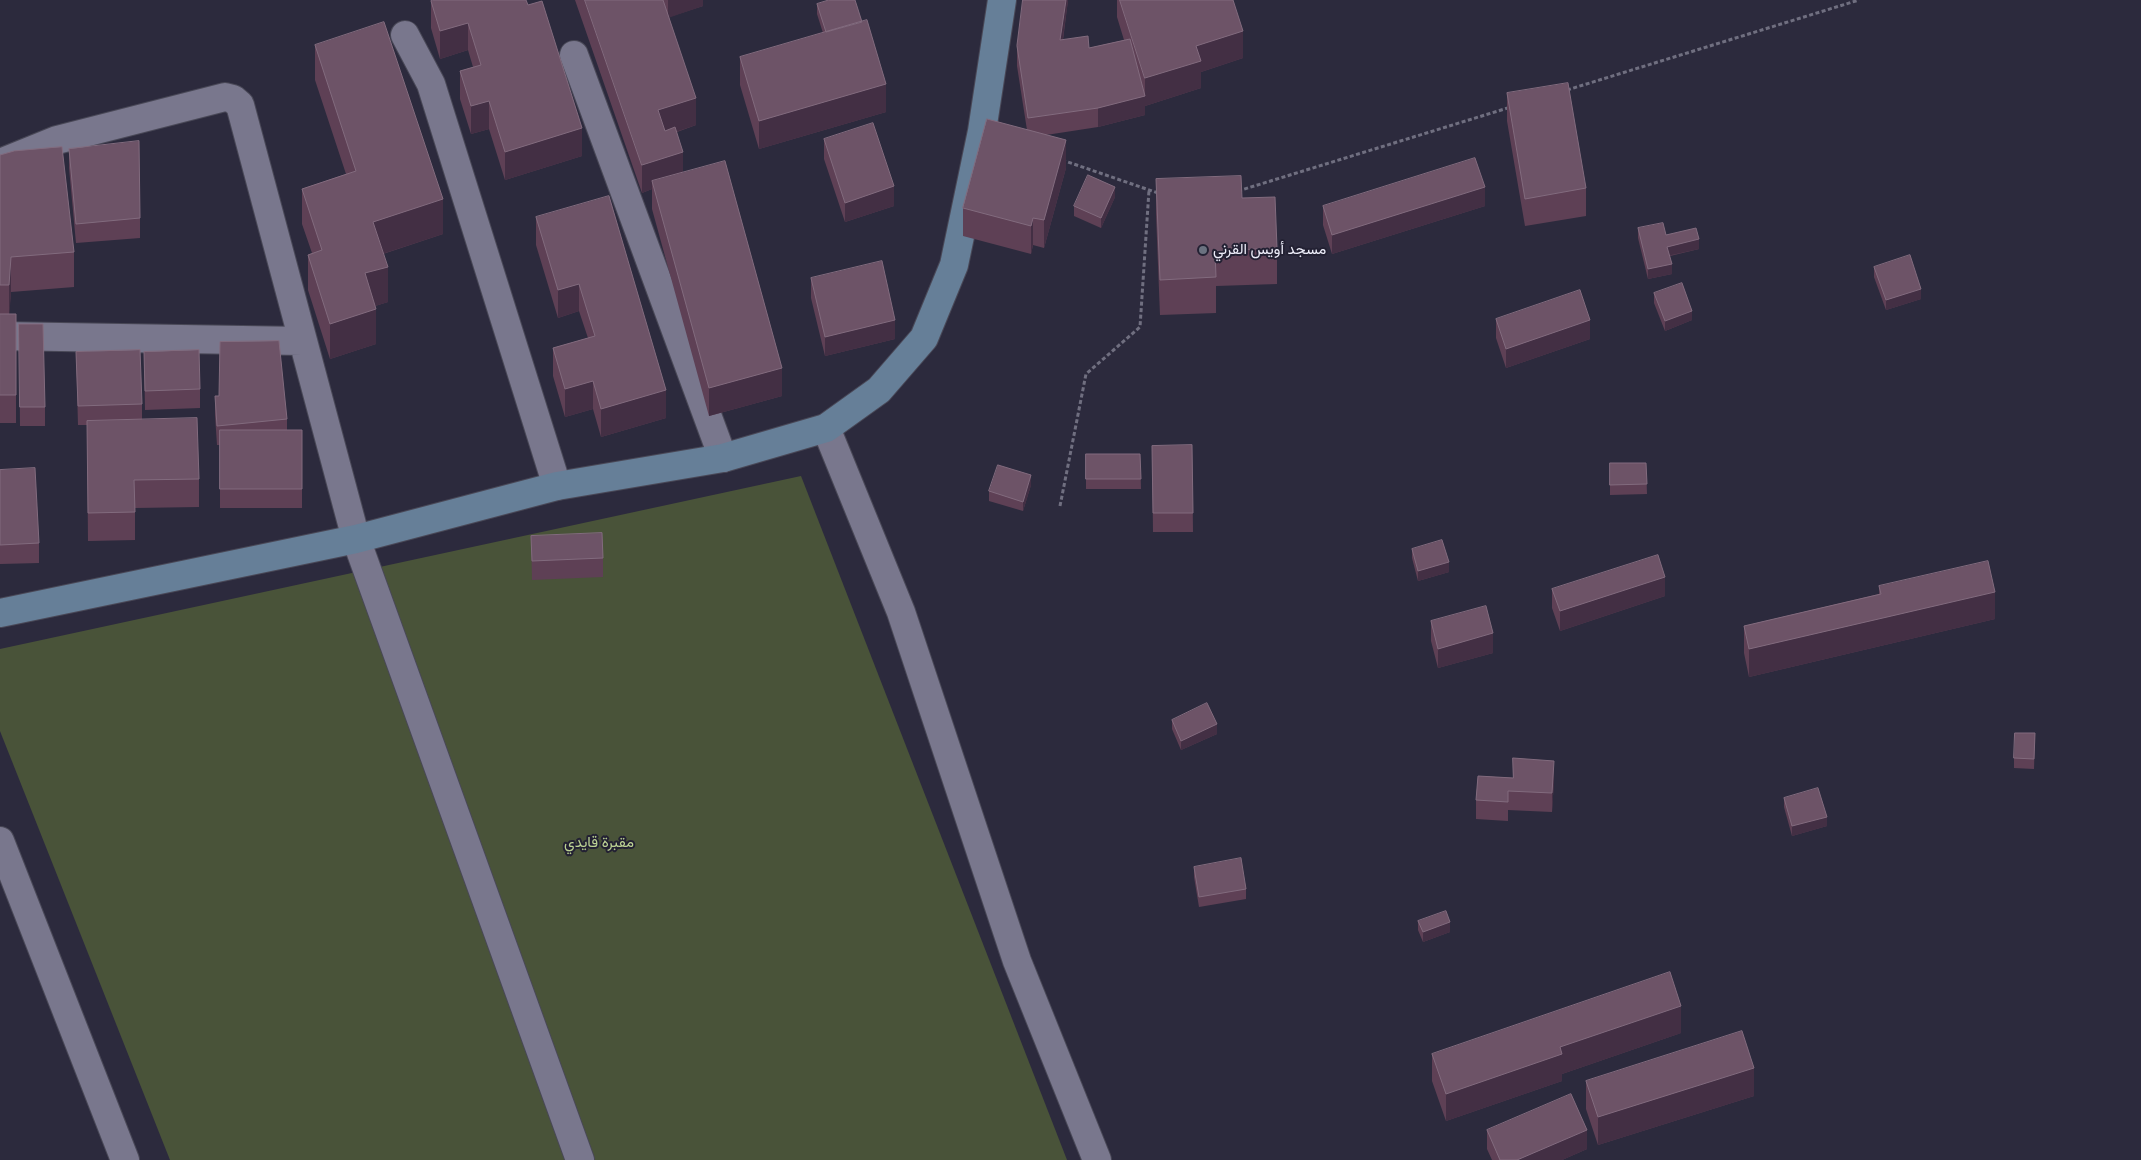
<!DOCTYPE html>
<meta charset="utf-8">
<style>
body{margin:0}
canvas{display:block;background:#2c2a3d}
</style>
<canvas width="2141" height="1160"></canvas>
<script>
const ctx = document.querySelector('canvas').getContext('2d');
ctx.lineJoin = 'round';
function paint(path, color) { ctx.fillStyle = color; ctx.fill(path, 'evenodd'); }
function stroke(path, color, width, dash) { ctx.strokeStyle = color; ctx.lineWidth = width; ctx.lineCap = dash ? 'butt' : 'round'; ctx.setLineDash(dash || []); ctx.stroke(path); }
function label(font, color, halo, rows, align = 'center') {
  ctx.font = font + ' "Fira Sans Condensed",Vazirmatn,sans-serif'; ctx.lineWidth = 4; ctx.setLineDash([]); ctx.textBaseline = 'middle'; ctx.strokeStyle = halo; ctx.fillStyle = color; for (const [text, x, y, turn = 0] of rows) {
    ctx.save(); ctx.translate(x, y); ctx.rotate((+turn || 0) * Math.PI / 180); ctx.textAlign = isNaN(turn) ? turn : align; if (halo) ctx.strokeText(text, 0, 0); ctx.fillText(text, 0, 0); ctx.restore();
  }
}
paint(new Path2D(`
 M801 476 1067 1160H170L0 731V649Z`), '#495339');
const street = new Path2D(`
 M405 35 431 84 557 486
 M574 55 723 458
 M0 163 57 140 225 97 233 99 240 105 356 539 580 1160
 M0 336 302 341
 M826 428 901 612 1017 961 1097 1160
 M0 841 125 1160`);
const secondary = new Path2D(`
 M0 613 356 539 557 486 723 458 826 428 879 390 924 338 954 265 982 131 1002 0`);
stroke(street, '#494857', 30);
stroke(secondary, '#494857', 30);
stroke(new Path2D(`
 M1567 90 1859 0
 M1062 160 1158 193
 M1238 191 1511 107
 M1060 506 1086 374 1140 327 1149 190`), '#706f80', 3, [4, 2.5]);
stroke(street, '#79778d', 28);
stroke(secondary, '#667f98', 28);
paint(new Path2D(`
 M526 0 582 156 505 180 489 129 471 134 460 99V71L473 67 468 50 440 59 431 28V1Z
 M575 0H703V6L669 17 696 125 677 132 683 172 782 396 709 416 652 209V189L642 193Z
 M1023 0H1068L1063 40 1089 48 1124 40 1117 17V0H1233L1243 58 1201 72V88L1145 106V104V115L1098 127 1046 135 1066 168 1044 248 1033 245 1031 254 963 236V208L1027 130 1017 66V46Z
 M817 4 886 112 759 149 740 85V57L823 33 817 14Z
 M315 45 443 234 383 254 388 302 375 306 376 344 330 359 308 290V255L312 253 302 224V189L346 174 315 80Z
 M1507 93 1586 188V216L1525 226 1507 121Z
 M824 139 894 206 845 222 824 159Z
 M69 149 140 218V238L76 243 69 168Z
 M0 155 74 252V287L11 292 9 314H16V423H0Z
 M1156 179 1242 198 1277 248V284L1216 286V313L1160 315 1156 214Z
 M1115 197 1101 228 1074 216V206Z
 M1323 206H1485L1332 254 1323 225Z
 M536 217 666 418 601 437 593 409 565 417 553 376V348L588 338 579 311 558 318 536 245Z
 M1638 228 1666 235 1699 249 1670 256 1672 274 1648 279 1638 238Z
 M1874 267 1921 299 1886 310 1874 277Z
 M811 278 895 339 825 356 811 298Z
 M1654 293 1692 320 1665 331 1654 303Z
 M1496 319 1590 339 1506 368 1496 338Z
 M19 324 45 407V426H20Z
 M76 352 142 404V420L199 479V507L135 508V540L88 541 87 425H78Z
 M144 352 200 389V408L145 410Z
 M215 396 287 419V430H302V508H220V445H217L215 415Z
 M1192 445 1193 532H1153L1152 446Z
 M1086 454H1140L1141 489H1086Z
 M1610 463H1646L1647 494 1610 495Z
 M0 470 39 543V563L0 564Z
 M1031 485 1023 511 989 501V491Z
 M531 536 603 558V577L532 580Z
 M1412 549 1449 572 1418 581 1412 558Z
 M1879 586 1995 619 1749 677 1744 653V626L1879 594Z
 M1552 589 1665 596 1560 631 1552 608Z
 M1431 621 1493 653 1438 668 1431 641Z
 M1172 720 1217 734 1181 750 1172 729Z
 M2035 733 2034 769 2014 768V758Z
 M1478 776 1554 780 1552 812 1508 810V821L1476 819V800Z
 M1784 798 1827 826 1792 836 1784 807Z
 M1194 867 1246 889V899L1199 907 1194 877Z
 M1418 921 1450 932 1423 942 1418 930Z
 M1681 1033 1562 1074V1081L1446 1121 1432 1081V1054Z
 M1586 1081 1754 1096 1598 1145 1586 1109Z
 M1487 1130 1587 1149 1562 1160H1492L1487 1149Z`), '#5e4055');
paint(new Path2D(`
 M668 0H703V6L668 18Z
 M1066 0H1068L1060 59V40Z
 M468 23V50L440 59V31Z
 M1243 31V58L1201 72V88L1145 106V78L1196 46Z
 M886 84V112L759 149V121Z
 M1145 96V115L1098 127V108Z
 M696 98V125L658 138V110Z
 M489 101V129L471 134V106Z
 M582 128V156L505 180V152Z
 M1066 140V168L1044 248V220Z
 M683 152V179L652 181V189L642 193V165Z
 M894 186V206L845 222V203Z
 M1115 187V197L1101 228V218Z
 M1485 187V206L1332 254V235Z
 M443 199V234L373 257V222Z
 M1033 218V245L1031 254V226Z
 M1699 239V249L1667 256V247Z
 M11 257V292L9 320V285Z
 M1672 264V274L1648 279V269Z
 M388 267V302L365 309V273Z
 M579 284V311L558 318V290Z
 M1921 289V299L1886 310V300Z
 M376 309V344L330 359V324Z
 M1692 311V320L1665 331V321Z
 M895 320V339L825 356V337Z
 M1590 320V339L1506 368V349Z
 M782 368V396L709 416V388Z
 M593 381V409L565 417V389Z
 M666 390V418L601 437V409Z
 M1031 475V485L1023 511V502Z
 M1449 562V572L1418 581V571Z
 M1665 577V596L1560 631V611Z
 M1995 592V619L1749 677V649Z
 M1493 633V653L1438 668V649Z
 M1217 724V734L1181 750V741Z
 M1554 761V780L1552 812V793Z
 M1827 817V826L1792 836V826Z
 M1450 922V932L1423 942V932Z
 M1681 1006V1033L1562 1074V1081L1446 1121V1094L1560 1047Z
 M1754 1068V1096L1598 1145V1117Z
 M1587 1130V1149L1562 1160H1517Z`), '#432f44');
const building = new Path2D(`
 M433 0H526L528 5 542 1 582 128 505 152 489 101 471 106 460 71 481 65 468 23 440 31 431 1Z
 M585 0H663L696 98 658 110 665 131 675 127 683 152 642 165Z
 M829 0H855L862 22 826 32 817 4Z
 M1023 0H1066L1060 40 1088 36 1089 48 1130 39 1145 96 1098 108 1028 118 1017 46Z
 M1120 0H1233L1243 31 1196 46 1201 61 1145 78Z
 M867 20 886 84 759 121 740 57Z
 M384 22 443 199 373 222 388 267 365 273 376 309 330 324 308 255 322 250 302 189 356 171 315 45Z
 M1568 83 1586 188 1525 199 1507 93Z
 M987 119 1066 140 1044 220 1033 218 1031 226 963 208Z
 M873 123 894 186 845 203 824 139Z
 M139 141 140 218 76 224 69 149Z
 M62 147 74 252 11 257 9 285H0V155L14 151Z
 M1475 158 1485 187 1332 235 1323 206Z
 M725 161 782 368 709 388 652 181Z
 M1088 175 1115 187 1101 218 1074 206Z
 M1241 176 1242 198 1275 197 1277 248 1215 251 1216 277 1160 280 1156 179Z
 M609 196 666 390 601 409 593 381 565 389 553 348 595 336 579 284 558 290 536 217Z
 M1663 223 1666 235 1696 228 1699 239 1667 247 1672 264 1648 269 1638 228Z
 M1910 255 1921 289 1886 300 1874 267Z
 M882 261 895 320 825 337 811 278Z
 M1682 283 1692 311 1665 321 1654 293Z
 M1580 290 1590 320 1506 349 1496 319Z
 M0 314H16V395H0Z
 M19 324H43L45 407H20Z
 M279 341 287 419 217 426 215 396H219L220 342Z
 M140 350 142 404 78 406 76 352Z
 M199 350 200 389 145 391 144 352Z
 M197 418 199 479 134 480 135 512 88 513 87 421Z
 M220 430H302V489H220Z
 M1192 445 1193 513H1153L1152 446Z
 M1086 454H1140L1141 479H1086Z
 M1610 463H1646L1647 484 1610 485Z
 M998 465 1031 475 1023 502 989 491Z
 M35 468 39 543 0 545V470Z
 M602 533 603 558 532 561 531 536Z
 M1442 540 1449 562 1418 571 1412 549Z
 M1658 555 1665 577 1560 611 1552 589Z
 M1988 561 1995 592 1749 649 1744 626 1881 594 1879 586Z
 M1486 606 1493 633 1438 649 1431 621Z
 M1207 703 1217 724 1181 741 1172 720Z
 M2015 733H2035L2034 759 2014 758Z
 M1513 758 1554 761 1552 793 1508 791V802L1476 800 1478 776 1513 778Z
 M1818 788 1827 817 1792 826 1784 798Z
 M1241 858 1246 889 1199 897 1194 867Z
 M1446 911 1450 922 1423 932 1418 921Z
 M1670 972 1681 1006 1560 1047 1562 1054 1446 1094 1432 1054Z
 M1742 1031 1754 1068 1598 1117 1586 1081Z
 M1571 1094 1587 1130 1517 1160H1500L1487 1130Z`);
paint(building, '#6d5367');
stroke(building, '#826b7e', 1);
for (const [x, y, r, color] of [
 [1203,250,5,"#6b7280"]
]) { const dot = new Path2D(); dot.arc(x, y, r, 0, 2 * Math.PI); ctx.fillStyle = color; ctx.fill(dot); stroke(dot, '#232133', 2); }
label('15px', '#eeeefa', '#232133', [
 ["مسجد أويس القرني",1213,250]
], 'left');
label('15px', '#bcd293', '#232133', [
 ["مقبرة قايدي",599,843]
]);
</script>
